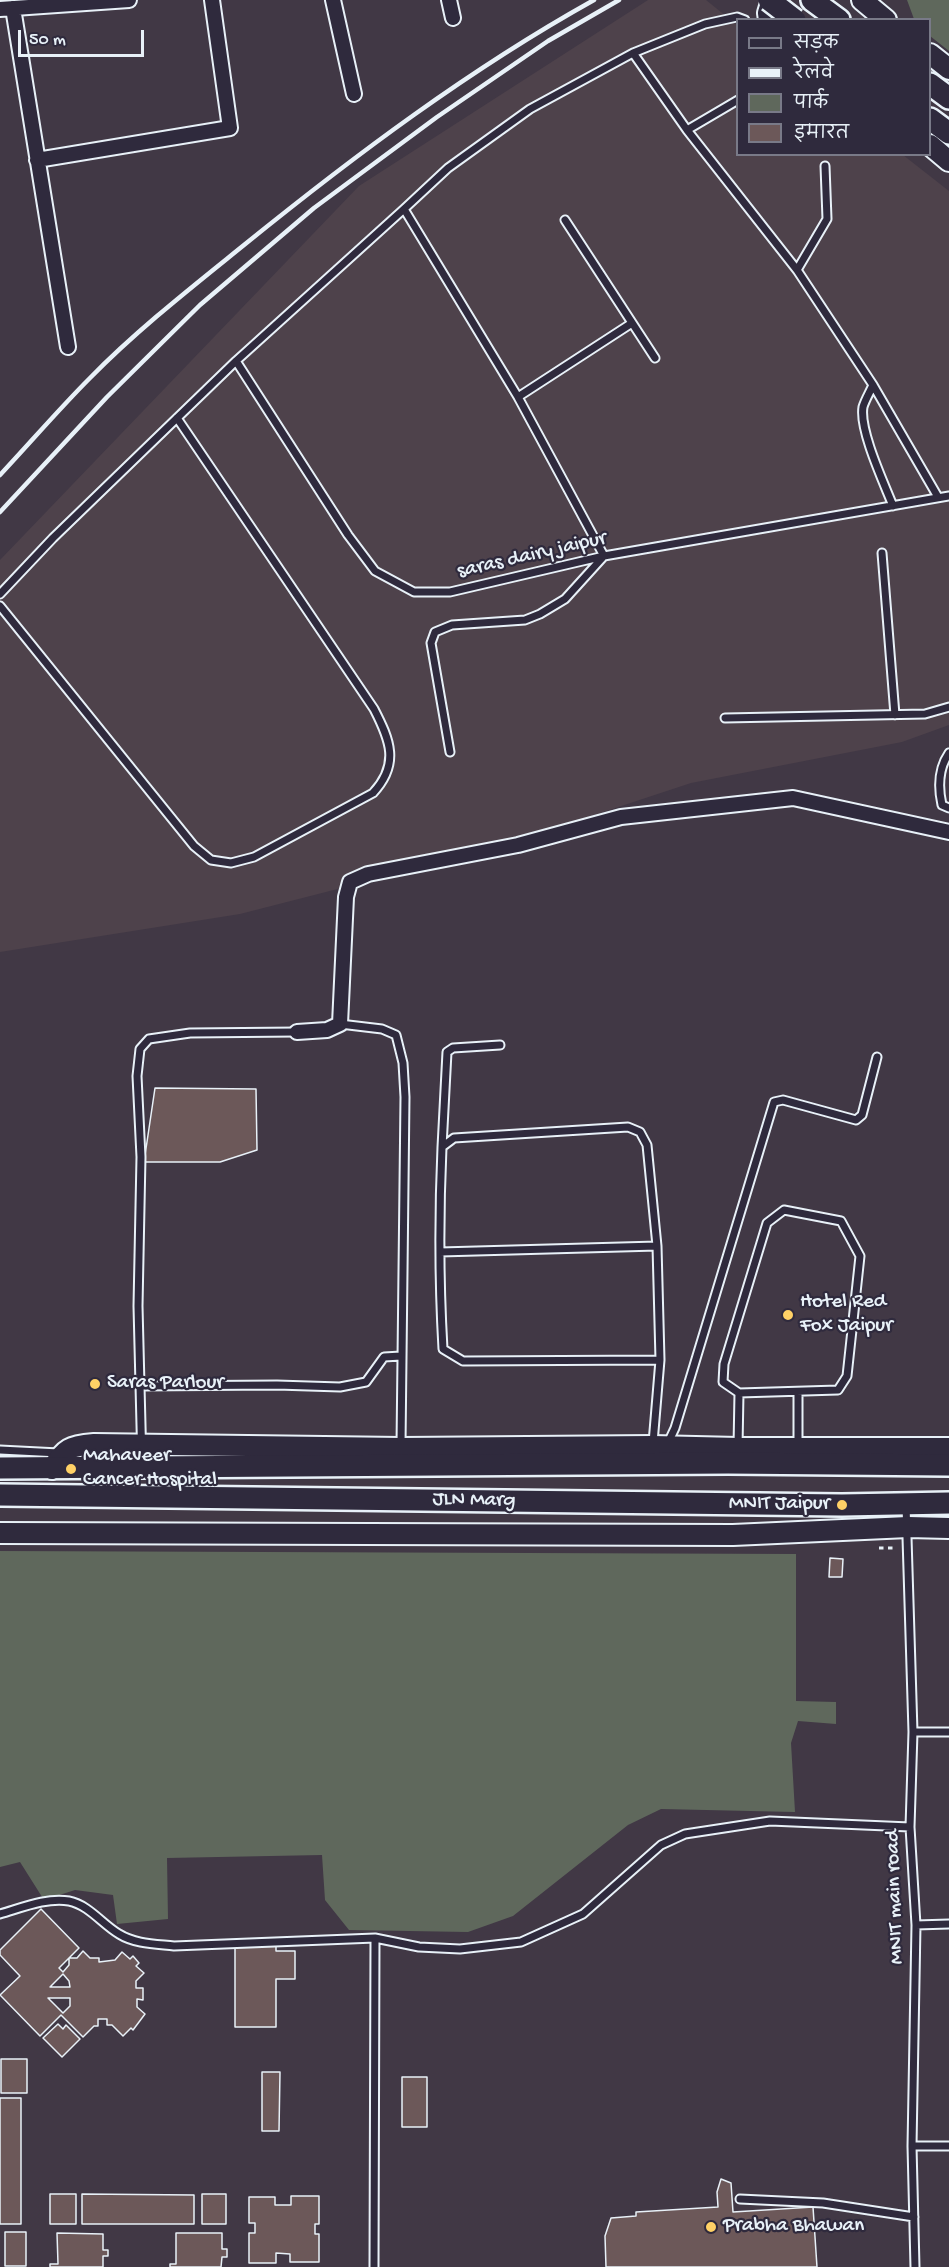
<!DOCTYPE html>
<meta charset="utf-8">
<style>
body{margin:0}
#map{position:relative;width:949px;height:2267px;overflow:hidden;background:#413845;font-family:"Gochi Hand","Playpen Sans Deva",sans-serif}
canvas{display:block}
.legend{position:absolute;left:736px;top:18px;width:195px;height:138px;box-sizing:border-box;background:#2f2a3d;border:2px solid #797a88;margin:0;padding:8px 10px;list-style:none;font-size:18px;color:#e8f1f8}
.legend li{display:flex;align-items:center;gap:12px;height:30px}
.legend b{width:30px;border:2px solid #797a88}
.scale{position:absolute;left:18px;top:30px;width:126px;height:27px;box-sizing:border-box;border:3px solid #e8f1f8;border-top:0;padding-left:8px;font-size:18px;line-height:21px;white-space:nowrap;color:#e8f1f8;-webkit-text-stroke:4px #2f2a3d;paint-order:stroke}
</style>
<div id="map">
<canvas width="949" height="2267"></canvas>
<ul class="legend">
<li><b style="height:8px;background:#2f2a3d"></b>सड़क</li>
<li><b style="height:8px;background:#e8f1f8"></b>रेलवे</li>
<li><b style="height:16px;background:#5f685c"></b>पार्क</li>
<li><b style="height:16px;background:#6c5859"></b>इमारत</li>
</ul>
<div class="scale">50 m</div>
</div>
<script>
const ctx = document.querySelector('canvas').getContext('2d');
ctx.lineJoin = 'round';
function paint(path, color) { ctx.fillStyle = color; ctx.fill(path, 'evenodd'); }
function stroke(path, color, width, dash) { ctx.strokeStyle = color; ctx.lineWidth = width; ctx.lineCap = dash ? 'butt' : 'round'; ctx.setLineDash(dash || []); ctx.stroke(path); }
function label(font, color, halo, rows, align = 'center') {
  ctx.font = font + ' "Gochi Hand",sans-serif'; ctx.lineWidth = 4.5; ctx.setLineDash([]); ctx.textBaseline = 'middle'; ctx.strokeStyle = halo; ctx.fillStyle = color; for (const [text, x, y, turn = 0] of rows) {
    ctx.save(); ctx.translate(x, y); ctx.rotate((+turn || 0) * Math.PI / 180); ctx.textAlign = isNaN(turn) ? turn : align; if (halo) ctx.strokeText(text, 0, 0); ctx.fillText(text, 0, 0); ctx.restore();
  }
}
paint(new Path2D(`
 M648 0H706L737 25 738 154 903 155 949 191V725L902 742 691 783 482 852 240 914 0 952V560L359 186Z`), '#4e424b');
paint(new Path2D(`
 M907 0H949V51L930 36V20L914 19Z
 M0 1551 796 1554V1701L836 1702V1724L798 1721 791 1743 795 1812 661 1809 628 1825 513 1916 468 1932 349 1930 325 1900 322 1855 167 1858 168 1919 117 1924 113 1895 75 1890 44 1900 20 1862 0 1867Z`), '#5f685c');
const building = new Path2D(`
 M155 1088 256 1089 257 1150 220 1162H144Z
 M830 1558 843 1559 842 1577H829Z
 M41 1909 79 1948 59 1968 63 1972 69 1965V1958H77L83 1951 90 1958H99V1962L115 1960 122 1952 130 1959 133 1956 139 1963 136 1966 144 1973 136 1981V1988H143V2000L137 1999V2007L145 2014 133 2030 131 2028 123 2036 112 2025H107V2019H98V2026H94L83 2037 61 2015 40 2036 0 1995 20 1976 0 1955V1950ZM63 1974 69 1981 70 1987H50ZM48 1998H70V2006L63 2013Z
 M235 1944H276V1951H295V1979H276V2027H235Z
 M58 2024 63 2029 66 2025 80 2039 62 2057 43 2038Z
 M1 2059H27V2093H1Z
 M262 2072H280L279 2131H262Z
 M402 2077H427V2127H402Z
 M0 2098H21V2224H0Z
 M721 2179 731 2183 733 2212 813 2207 817 2267H606L605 2236 611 2218 636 2216V2212L718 2207 717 2192Z
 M50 2194H76V2224H50Z
 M82 2194 194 2195V2224H82Z
 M202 2194H226V2224H202Z
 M291 2196H319V2224H315V2234H319V2262H290V2254L276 2253V2263H249V2233H255V2223H249V2197H275V2205H291Z
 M5 2232H26V2266H5Z
 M57 2233 103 2234V2250H108V2256H103V2267H50V2264H58Z
 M176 2233H222V2249H227V2257H222L221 2267H170V2264H176Z`);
paint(building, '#6c5859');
stroke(building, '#e8f1f8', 1.5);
const lane = new Path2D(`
 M633 53 687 130 797 270 873 385 938 497
 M687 130 738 100
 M404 209 518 397 604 556 565 599 540 614 525 620 452 625 435 632 431 643 450 752
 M565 220 655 358
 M797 270 827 219 825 166
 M236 361 348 535 375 571 414 592H450L604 556 949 496
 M873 385C870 392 865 400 863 407 859 430 884 483 893 506
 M518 397 632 323
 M882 553 895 715
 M0 594 53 538 236 361 404 209 448 168 530 109 633 53 705 24 737 17 745 20
 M0 606 194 846 211 860 231 863 254 857 373 793C400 764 390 740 374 709L177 418
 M725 718 925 714 949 707
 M949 753C938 769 938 787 942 805L949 808
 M340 1024 382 1029 396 1035 403 1063 405 1097 401 1445
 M442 1147 447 1052 453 1048 500 1045
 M784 1210 841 1221 860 1256 847 1376 838 1390 739 1393 723 1382 724 1364 767 1223Z
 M440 1252 657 1246
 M140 1386 277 1385 340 1387 366 1382 384 1357 401 1356
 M653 1443 660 1360 657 1246 647 1145 640 1132 628 1127 454 1138 442 1147C439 1214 439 1281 443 1349L463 1361 660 1360
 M667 1445 675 1428 774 1102 783 1100 856 1120 862 1115 877 1057
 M798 1446V1392
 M738 1447 739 1393
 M0 1450 59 1453
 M142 1465 138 1306 141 1157 137 1076 140 1049 149 1039 190 1033 297 1032
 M906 1505 913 1732 910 1827 916 1925 912 2146 915 2267
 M913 1732H949
 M0 1914C21 1908 47 1897 69 1901 89 1905 102 1924 119 1934 135 1944 156 1944 174 1946L375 1938 419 1947 460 1949 521 1942 583 1914 661 1845 685 1834 770 1821 910 1827
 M916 1925 949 1924
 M912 2146H949
 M740 2199 823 2203 914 2217
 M374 2267 375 1938`);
const street = new Path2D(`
 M333 0 354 94
 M449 0 453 18
 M13 8 68 347
 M0 9 129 0
 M37 160 230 128 212 0
 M297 1032 327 1030 340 1024 346 897 350 882 368 874 518 845 621 817 793 798 949 832`);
const secondary = new Path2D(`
 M862 0 886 20
 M769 20 768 13 772 0
 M930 54 949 69
 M930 145 949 161
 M52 1469C65 1448 70 1446 94 1444L401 1448 653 1446 738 1448H949
 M0 1533 733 1535 908 1527 949 1528`);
const primary = new Path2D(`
 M812 0 839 20
 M930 84 949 98
 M930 119 949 133
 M0 1468 728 1463 949 1465
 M0 1495 842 1505 949 1503`);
stroke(lane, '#e8f1f8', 11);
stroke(street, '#e8f1f8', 18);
stroke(secondary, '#e8f1f8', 24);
stroke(primary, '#e8f1f8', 26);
stroke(new Path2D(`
 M879 1548H897`), '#e8f1f8', 3, [4.5, 4.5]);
stroke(lane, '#2f2a3d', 7);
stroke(street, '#2f2a3d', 14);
stroke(secondary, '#2f2a3d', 20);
stroke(primary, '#2f2a3d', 21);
stroke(new Path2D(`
 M0 475C30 443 59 409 90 378 137 330 192 287 244 245 354 156 470 69 594 0
 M0 512 107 397 200 305 314 208 437 117 548 41 619 0`), '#e8f1f8', 4.5);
const primaryBridge = new Path2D(`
 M769 0 795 20`);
stroke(primaryBridge, '#e8f1f8', 26, []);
stroke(primaryBridge, '#2f2a3d', 21);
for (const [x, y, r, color] of [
 [788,1315,6,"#ffd166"],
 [95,1384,6,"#ffd166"],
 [71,1469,6,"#ffd166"],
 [842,1505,6,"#ffd166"],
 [711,2227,6,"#ffd166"]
]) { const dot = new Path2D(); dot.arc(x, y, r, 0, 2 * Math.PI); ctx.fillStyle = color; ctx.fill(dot); stroke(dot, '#2f2a3d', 2); }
label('21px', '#e8f1f8', '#2f2a3d', [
 ["saras dairy jaipur",532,556,-13],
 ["JLN Marg",474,1501,1],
 ["MNIT main road",896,1897,-92]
]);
label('21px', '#e8f1f8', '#2f2a3d', [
 ["Hotel Red",800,1303],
 ["Fox Jaipur",800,1327],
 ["Saras Parlour",107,1384],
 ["Mahaveer",83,1457],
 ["Cancer Hospital",83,1481],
 ["MNIT Jaipur",830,1505,"right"],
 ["Prabha Bhawan",723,2227]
], 'left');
</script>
